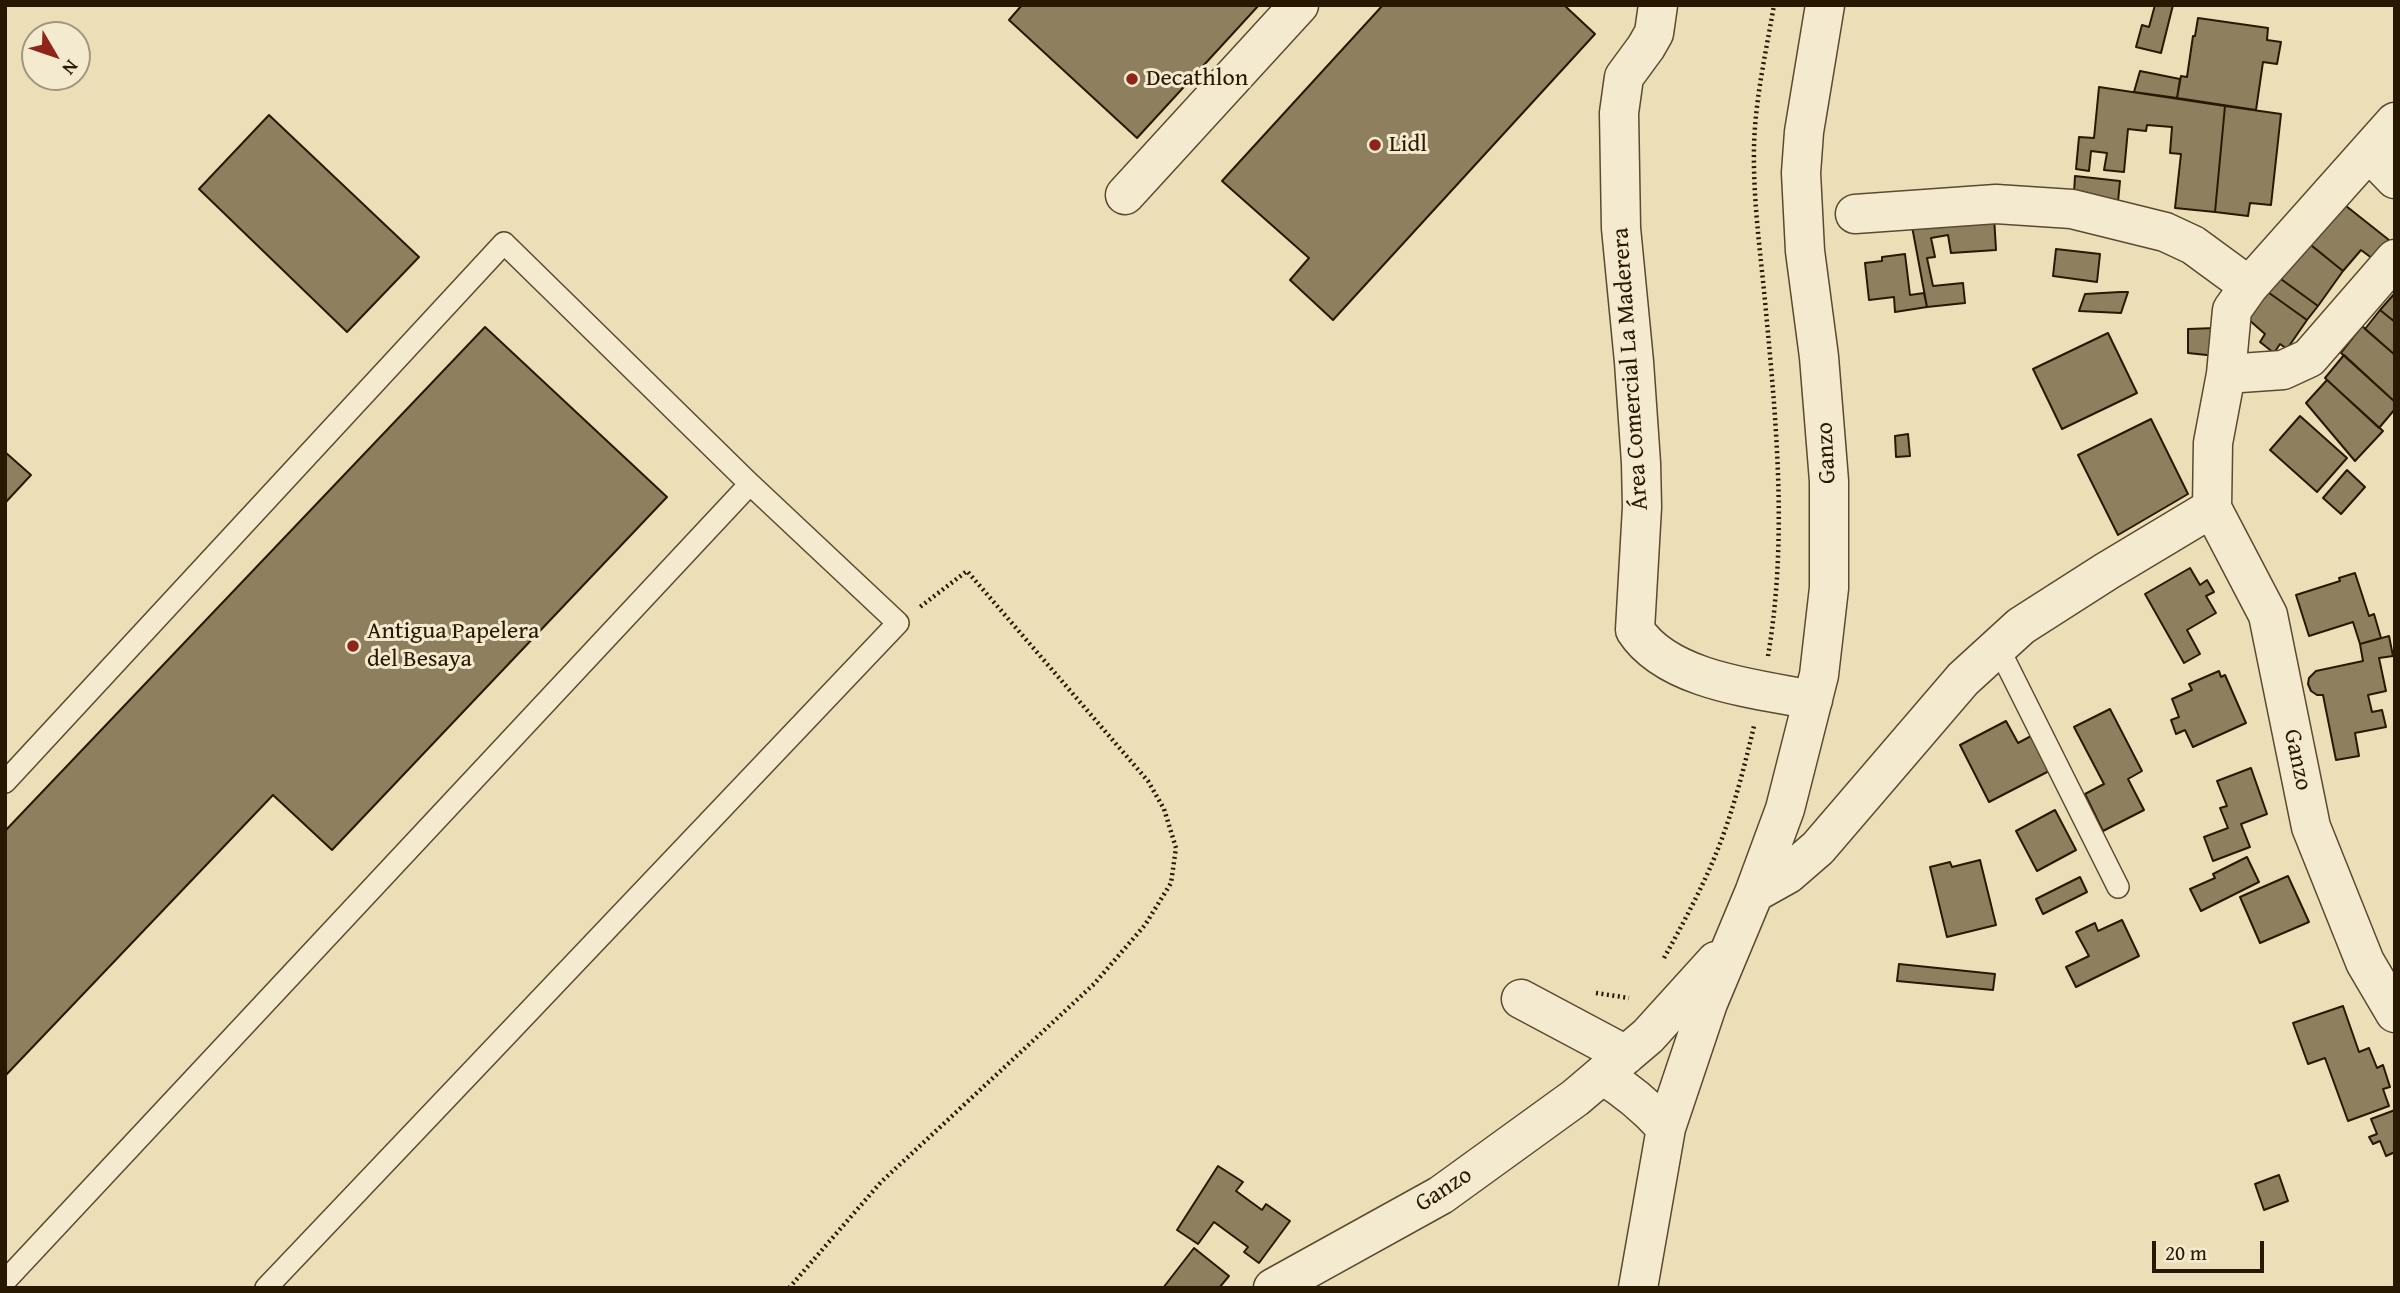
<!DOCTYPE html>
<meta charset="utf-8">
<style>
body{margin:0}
#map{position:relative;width:2400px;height:1293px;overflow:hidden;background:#ecdfb7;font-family:"Gentium Book Plus",serif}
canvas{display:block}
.frame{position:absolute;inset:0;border:7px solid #291800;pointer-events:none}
.north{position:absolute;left:21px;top:21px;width:70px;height:70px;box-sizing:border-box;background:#f3ead0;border:2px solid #a2967d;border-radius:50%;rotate:129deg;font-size:19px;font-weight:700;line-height:28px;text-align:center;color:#291800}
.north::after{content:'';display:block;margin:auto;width:24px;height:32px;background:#8f2418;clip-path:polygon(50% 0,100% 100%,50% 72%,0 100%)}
.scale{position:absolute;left:2152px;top:1241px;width:112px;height:32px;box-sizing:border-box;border:4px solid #291800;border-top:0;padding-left:9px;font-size:21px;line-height:24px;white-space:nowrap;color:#291800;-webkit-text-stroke:5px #f3ead0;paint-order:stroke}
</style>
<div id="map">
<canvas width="2400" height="1293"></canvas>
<div class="frame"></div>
<div class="north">N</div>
<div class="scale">20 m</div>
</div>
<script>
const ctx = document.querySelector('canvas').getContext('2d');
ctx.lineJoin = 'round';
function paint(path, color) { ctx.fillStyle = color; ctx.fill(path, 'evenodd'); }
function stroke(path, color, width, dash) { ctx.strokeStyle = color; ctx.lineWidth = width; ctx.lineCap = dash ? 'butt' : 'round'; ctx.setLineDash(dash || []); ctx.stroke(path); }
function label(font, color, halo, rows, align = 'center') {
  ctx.font = font + ' "Gentium Book Plus",serif'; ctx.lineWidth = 6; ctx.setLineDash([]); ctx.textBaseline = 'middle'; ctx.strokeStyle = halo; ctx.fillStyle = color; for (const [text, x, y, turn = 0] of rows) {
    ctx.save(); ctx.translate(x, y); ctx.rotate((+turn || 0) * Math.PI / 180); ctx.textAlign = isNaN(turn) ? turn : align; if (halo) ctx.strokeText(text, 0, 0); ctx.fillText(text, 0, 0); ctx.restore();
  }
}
const building = new Path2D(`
 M1022 5H1259L1137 138 1009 20Z
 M1383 5H1564L1595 34 1333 320 1290 280 1309 258 1222 181Z
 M2155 5H2173L2161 53 2136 47 2142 25 2149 27Z
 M2198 18 2268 28 2267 40 2281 42 2277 64 2263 62 2256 110 2177 98 2181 76 2187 77 2193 36H2195Z
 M2140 71 2180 79 2177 98 2134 92Z
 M2099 87 2225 106 2215 212 2175 208 2181 154 2170 153 2172 127 2147 125 2146 131 2128 129 2124 172 2104 170 2107 153 2091 151 2089 171 2076 169 2079 137 2094 138Z
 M2225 106 2281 114 2271 205 2250 203 2248 216 2215 212Z
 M269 115 419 257 347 332 199 189Z
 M2075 176 2120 181 2118 202 2074 193Z
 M2341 202 2389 240 2373 259 2361 250 2343 271 2306 241Z
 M1994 216 1996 250 1951 253 1948 235 1931 238 1935 257 1927 258 1933 286 1963 283 1965 303 1927 307 1911 221Z
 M2302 238 2343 271 2318 306 2274 274Z
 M2056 249 2100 254 2097 282 2053 276Z
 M1905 254 1910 295 1924 293 1927 307 1895 312 1894 297 1869 300 1865 263 1882 261V257Z
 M2274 274 2318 306 2307 320 2265 290Z
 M2265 290 2307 320 2287 349 2280 344 2274 353 2260 342 2265 334 2248 319Z
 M2120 292H2128L2121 313 2079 311 2085 294Z
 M2395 293V322L2380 310Z
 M2380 310 2395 322V355L2365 329Z
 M2362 326 2395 355V402L2341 353Z
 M485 327 667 497 332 850 273 795 5 1076V831Z
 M2215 328 2216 356 2188 353V329Z
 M2108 333 2137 393 2062 429 2033 369Z
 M2344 355 2395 402V409L2379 428 2325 378Z
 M2327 380 2383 431 2355 461 2306 403Z
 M2300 416 2347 458 2317 492 2270 450Z
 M2151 419 2188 494 2118 535 2078 455Z
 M1908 434 1910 456 1896 457 1895 436Z
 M5 452 31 475 5 503Z
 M2347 470 2365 487 2341 514 2323 498Z
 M2190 568 2200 585 2207 580 2214 592 2206 596 2216 613 2187 630 2200 654 2184 663 2145 594Z
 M2355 573 2369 616 2374 614 2381 638 2360 644 2353 622 2309 636 2296 595 2340 581 2339 578Z
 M2389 636 2393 656 2379 658 2386 691 2368 695 2372 712 2382 710 2386 727 2355 733 2359 756 2336 760 2323 695H2317L2311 691 2308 684 2309 678 2316 671 2363 661 2360 644Z
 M2219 671 2221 677 2225 675 2246 723 2193 747 2185 730 2176 734 2171 720 2179 717 2172 699 2192 690 2189 684Z
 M2110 709 2142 771 2128 779 2144 810 2103 831 2085 794 2104 784 2074 727Z
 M2006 721 2018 743 2033 735 2051 770 1989 802 1960 745Z
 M2251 768 2267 814 2241 824 2250 847 2213 861 2204 837 2228 828 2220 808 2227 806 2217 781Z
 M2055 810 2076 850 2037 871 2016 831Z
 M2247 857 2259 882 2201 911 2190 889 2215 878 2213 874Z
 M1980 860 1996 925 1947 937 1930 867 1950 862 1952 867Z
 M2288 876 2309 922 2260 943 2240 897Z
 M2080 877 2087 892 2043 914 2036 899Z
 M2122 920 2139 956 2076 987 2066 967 2089 956 2076 932 2095 923 2098 931Z
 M1899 964 1995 974 1993 990 1897 981Z
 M2343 1006 2359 1052 2369 1048 2377 1068 2383 1065 2390 1087 2383 1089 2389 1106 2348 1121 2325 1058 2308 1064 2293 1023Z
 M2395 1110V1152L2386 1156 2380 1141 2373 1144 2369 1137 2377 1134 2371 1119Z
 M1218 1166 1243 1182 1236 1191 1262 1210 1266 1204 1290 1221 1259 1263 1244 1252 1248 1247 1214 1222 1198 1244 1177 1230Z
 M2279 1175 2288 1201 2264 1210 2255 1184Z
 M1194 1248 1229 1276 1219 1288H1163Z`);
paint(building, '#8e7f5f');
stroke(building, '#291800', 2);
const lane = new Path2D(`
 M1998 647 2118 887
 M5 782 504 243 750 484 5 1281
 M266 1288 898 623 750 484`);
const street = new Path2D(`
 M1658 5 1654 33 1646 47 1624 77 1619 113 1621 228 1634 362 1641 463 1642 507 1635 630C1668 681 1757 689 1813 700
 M2395 122 2249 286 2232 310 2226 374 2213 443 2212 508 2268 615 2311 827 2365 962 2395 1013
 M2369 152 2395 179
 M1125 195 1299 5
 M1855 214 1996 204 2072 209 2165 232 2193 245 2249 286
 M2226 374 2283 370 2309 358 2395 259
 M1754 893 1788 874 1818 848 1963 679 2021 626 2107 571 2212 508
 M1521 999 1626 1055
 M1602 1075C1627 1090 1647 1107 1666 1128
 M1273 1288 1441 1195 1575 1098 1648 1036 1716 961
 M1638 1288 1666 1128 1708 1003 1754 893 1785 809 1819 675 1829 588V481L1819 357 1805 251 1801 173 1804 132 1825 5`);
stroke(lane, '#5a4a2e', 24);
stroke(street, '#5a4a2e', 41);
stroke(new Path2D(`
 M1768 656C1788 538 1776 419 1765 301 1760 249 1753 199 1754 147 1755 100 1766 52 1774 5
 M1664 958C1685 920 1706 881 1721 841 1735 804 1745 764 1754 726
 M1596 993 1629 998
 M789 1288 881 1182 1094 984 1145 925 1171 883 1176 848 1164 809 1148 781 967 571 920 607`), '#291800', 4.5, [2, 3.5]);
stroke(lane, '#f3ead0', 21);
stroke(street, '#f3ead0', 38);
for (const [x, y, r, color] of [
 [1132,79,7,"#8f2418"],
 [1375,145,7,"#8f2418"],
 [353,646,7,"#8f2418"]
]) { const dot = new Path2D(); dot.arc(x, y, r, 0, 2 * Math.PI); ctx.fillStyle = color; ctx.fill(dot); stroke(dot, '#f3ead0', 2.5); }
label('24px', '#291800', '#f3ead0', [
 ["Decathlon",1146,79],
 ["Lidl",1389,145],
 ["Antigua Papelera",367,632],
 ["del Besaya",367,660]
], 'left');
label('24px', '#291800', '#f3ead0', [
 ["Área Comercial La Maderera",1631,369,-94],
 ["Ganzo",1827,453,-93],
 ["Ganzo",2297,760,78],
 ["Ganzo",1444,1190,-33]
]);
</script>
